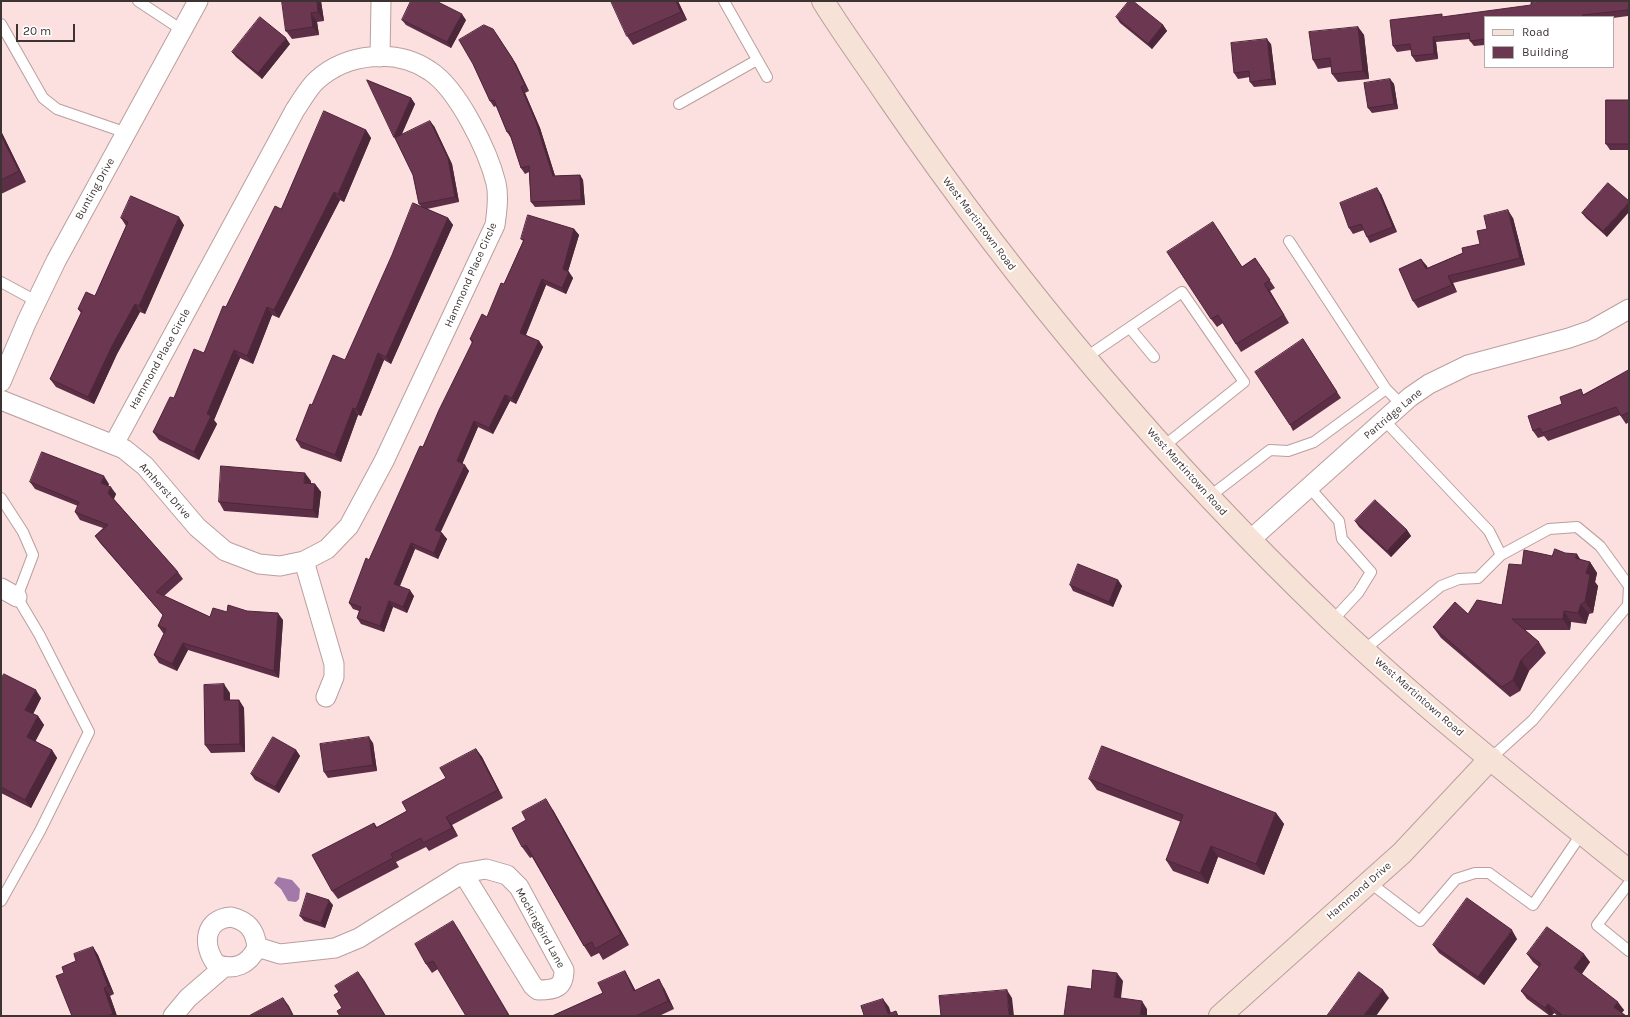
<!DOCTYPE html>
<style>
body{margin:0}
#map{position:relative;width:1630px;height:1017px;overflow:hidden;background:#fcdfdf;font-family:Karla,sans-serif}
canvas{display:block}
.frame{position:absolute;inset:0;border:2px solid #3e3333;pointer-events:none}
.legend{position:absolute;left:1484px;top:16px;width:130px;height:52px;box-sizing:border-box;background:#fff;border:1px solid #b2adad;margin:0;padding:5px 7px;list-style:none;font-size:12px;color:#3e3333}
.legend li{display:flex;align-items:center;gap:8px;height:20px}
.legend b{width:20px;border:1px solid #b2adad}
.scale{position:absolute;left:16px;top:24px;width:59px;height:18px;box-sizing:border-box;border:2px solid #3e3333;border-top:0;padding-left:5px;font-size:12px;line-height:14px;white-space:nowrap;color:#3e3333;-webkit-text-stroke:3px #fff;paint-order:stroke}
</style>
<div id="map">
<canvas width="1630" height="1017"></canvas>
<div class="frame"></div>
<ul class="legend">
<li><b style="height:5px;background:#f7e2d7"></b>Road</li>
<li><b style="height:11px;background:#6c3751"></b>Building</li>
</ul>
<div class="scale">20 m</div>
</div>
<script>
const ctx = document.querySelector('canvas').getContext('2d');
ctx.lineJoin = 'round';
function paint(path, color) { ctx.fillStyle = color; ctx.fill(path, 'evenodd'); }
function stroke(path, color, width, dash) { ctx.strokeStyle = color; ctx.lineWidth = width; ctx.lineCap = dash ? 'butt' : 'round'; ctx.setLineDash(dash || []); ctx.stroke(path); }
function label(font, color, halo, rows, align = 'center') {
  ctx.font = font + ' Karla,sans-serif'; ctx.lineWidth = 4; ctx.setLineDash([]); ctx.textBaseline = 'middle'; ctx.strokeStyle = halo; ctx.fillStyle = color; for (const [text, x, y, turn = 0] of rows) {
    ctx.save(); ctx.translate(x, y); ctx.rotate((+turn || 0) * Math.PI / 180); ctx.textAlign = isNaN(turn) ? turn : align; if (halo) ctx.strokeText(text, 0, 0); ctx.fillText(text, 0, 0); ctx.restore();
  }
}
paint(new Path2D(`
 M278 877 292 880 300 889 299 899 296 902 288 901 281 889 274 883Z`), '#a279a8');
const lane = new Path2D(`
 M138 1 182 30
 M724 1 767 77
 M1 24 43 98 57 109 127 133
 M679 104 757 60
 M1289 241 1386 389
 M1 282 36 301
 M1130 328 1154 357
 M1085 358 1182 292 1244 382 1164 446
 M1384 420 1489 531 1501 555
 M1309 487 1339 521 1342 539 1371 572 1358 593 1332 621
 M1209 497 1270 450 1288 451 1314 442 1386 389 1402 405
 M1 498 23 532 33 555 17 597 39 634 89 732 40 831 1 901
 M1364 650 1441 586 1459 579 1478 578 1501 555 1549 529 1577 527 1600 546 1629 586 1628 605 1533 720 1491 758
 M1369 882 1420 921 1456 879 1475 873H1489L1533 905 1582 833
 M1629 883 1597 925 1629 951`);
const street = new Path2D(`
 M380 57 381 1
 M1 382 27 321 56 261 198 1
 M1 400 124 449 145 466 197 527 225 551 259 564 280 566 304 561 327 549 349 526 384 461 495 225C497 211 499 196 496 183 488 151 458 89 430 71 396 48 347 53 317 80 308 88 302 100 295 110L114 444
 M1250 540 1410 397 1429 384 1468 365 1569 338 1592 330 1629 309
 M304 561 334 664V677L326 697
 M1 588 17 597
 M231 917C248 921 255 930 257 947 249 965 234 971 216 964 202 945 204 919 231 917Z
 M257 947 280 954 335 948 359 938 463 873 486 869 507 875 519 887 564 970C564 988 555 990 538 990L533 986 463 873
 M173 1016 188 998 224 967`);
const secondary = new Path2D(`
 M823 1C844 35 868 67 890 100 1019 288 1167 463 1331 620 1425 709 1528 790 1629 871
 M1220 1016 1402 853 1491 758`);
stroke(lane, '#ba9f9e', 12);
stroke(street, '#ba9f9e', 21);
stroke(secondary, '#ba9f9e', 24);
stroke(lane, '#fff', 10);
stroke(street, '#fff', 19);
stroke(secondary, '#f7e2d7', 22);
paint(new Path2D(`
 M282 1H321L324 21 317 22 319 35 292 39 286 31Z
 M678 1 687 20 633 45 627 36Z
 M1629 1 1628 16 1613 18V17H1485V45L1474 46 1470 41V39L1436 42 1438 59 1416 62 1412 56 1411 50 1397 52 1393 46 1444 17Z
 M1116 17 1163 25 1167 31 1152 49 1120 23Z
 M402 20H466L451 48 406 25Z
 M1358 27 1364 35 1369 79 1338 82 1332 74 1331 67 1318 69 1313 60Z
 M497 35 516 64 529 91 525 93 540 128 555 176 580 175 583 180 585 205 535 207 531 202 529 172 525 174 521 168 511 138 507 132 496 106 494 107 490 101 473 64Z
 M290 44 262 79 236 57 232 52Z
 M1271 44 1276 85 1254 87 1250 82V77L1238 79 1234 73Z
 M1390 79 1394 84 1398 109 1372 113 1368 108Z
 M367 80 411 98 415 104 402 134 434 126 452 164 459 202 427 209 448 218 453 225 391 364 384 360 361 416 358 415 341 462 301 448 296 440 312 405 345 360 421 206 419 204 413 175Z
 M1629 100V150H1610L1606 144Z
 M366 130 371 138 344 202 340 200 279 318 272 315 253 364 240 358 214 420 217 424 199 460 159 440 153 432 174 398 204 353 226 307 281 209Z
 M1 131 26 182 1 194Z
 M1608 183 1607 237 1586 218 1582 213Z
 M1381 194 1397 232 1370 243 1367 237 1364 230 1353 234 1349 228Z
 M121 218 184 225 145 314 140 312 117 354 94 404 56 387 50 379 81 313 78 309 95 296 126 226Z
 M1513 218 1525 265 1453 283 1457 292 1418 308 1413 301 1421 259 1427 268 1463 253 1480 244 1487 229Z
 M574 229 579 235 568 271 573 278 566 294 546 285 526 335 539 341 543 347 516 404 510 401 493 434 478 427 462 464 469 471 440 532 442 533 447 539 438 559 415 549 400 586 414 596 407 613 393 607 384 632 361 624 357 618 359 611 353 609 349 603 472 343 470 339 487 317 504 284 523 241 521 239Z
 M1218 229 1242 267 1255 258 1275 288 1270 291 1289 323 1241 352 1223 323 1217 327 1211 319Z
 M1303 339 1341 398 1293 431 1290 425Z
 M1629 370V422L1626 424 1620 415 1548 441 1544 436 1538 438 1533 431 1562 404 1584 394Z
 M311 481V483L315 484 321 492 318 518 224 511 219 502Z
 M30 482 109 484 108 486 116 494 114 499 178 572 183 579 164 596 210 617 227 612 247 611 283 620 279 678 188 650 177 671 159 663 154 655 164 633H163L158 626 163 615 100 543 95 536 103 528 80 520 75 512 78 506 35 489Z
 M1355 521 1407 530 1411 536 1391 557 1359 527Z
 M1552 556 1581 560 1590 562 1597 573 1595 582 1598 586 1593 613 1589 614 1586 624 1571 622 1570 630H1525L1539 642 1546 653 1529 671 1520 691 1510 697 1441 638 1433 627 1468 614 1502 605 1522 565Z
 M1118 580 1122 586 1113 607 1073 591 1070 585Z
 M1 679 41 698 33 714 38 716 44 725 35 741 52 750 57 758 31 808 1 793Z
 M230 693V700H239L244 708 245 752 211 753 205 745Z
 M373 743 377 771 328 778 324 772Z
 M476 749 482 757 503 798 452 825 458 836 429 851 426 847 396 862 399 867 338 899 332 891 374 823 377 827 407 811 446 778Z
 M296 750 300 756 279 793 255 780 251 774Z
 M1089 779 1276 813 1284 824 1264 875 1218 857 1208 884 1173 871 1166 860 1181 822 1097 790Z
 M553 810 629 945 603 960 599 953 591 957 584 946 532 857 530 858 522 847Z
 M333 905 325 928 304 921 300 916Z
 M459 930 438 969 432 973 426 964Z
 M1517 939 1484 985 1439 953 1433 945Z
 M93 947 98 955 114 994 110 996 117 1016H72L64 973Z
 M1527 954 1590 962 1582 974 1624 1010 1622 1013 1626 1016H1558L1554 1013 1551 1016H1550L1527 999 1521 991 1539 967 1533 962Z
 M625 971 630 980 635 990 664 988 674 1009 659 1016H552L603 993Z`), '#5d2f46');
paint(new Path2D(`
 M317 1H321L324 21 318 12Z
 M676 1H678L687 20 681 12Z
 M311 13 317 22 319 35 313 27Z
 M462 14 466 20 451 48 447 42Z
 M1163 25 1167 31 1152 49 1148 44Z
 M1358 27 1364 35 1369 79 1363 71Z
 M493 29 516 64 529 91 525 85Z
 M1433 37 1436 42 1438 59 1434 54Z
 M286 38 290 44 262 79 258 73Z
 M1267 39 1271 44 1276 85 1272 79Z
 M1390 79 1394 84 1398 109 1394 104Z
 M521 87 525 93 540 128 557 182 553 176Z
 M411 98 415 104 398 142 394 137Z
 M430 121 434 126 452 164 459 202 455 197Z
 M366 130 371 138 344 202 338 194Z
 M1 131 26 182 19 171 1 135Z
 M580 175 583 180 585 205 581 200Z
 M1377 188 1381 194 1397 232 1393 227Z
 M334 192 340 200 279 318 274 310Z
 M1629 202V212L1607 237 1603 231Z
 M1508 210 1513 218 1525 265 1520 258Z
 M179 217 184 225 145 314 139 306Z
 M448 218 453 225 391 364 386 357Z
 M574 229 579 235 567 275 563 269Z
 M1421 259 1427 266 1431 276 1426 269Z
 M569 272 573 278 566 294 562 288Z
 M1448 276 1453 283 1457 292 1452 285Z
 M542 279 546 285 524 339 520 333Z
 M1264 284 1270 291 1289 323 1284 315Z
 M135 304 140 312 117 354 94 404 88 397 112 346Z
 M267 307 272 315 253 364 247 356Z
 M539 341 543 347 516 404 512 398Z
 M234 350 240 358 214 420 217 424 199 460 194 452 207 414Z
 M378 353 384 360 361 416 356 409Z
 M505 395 510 401 493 434 489 428Z
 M353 408 358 415 341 462 335 455Z
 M474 421 478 427 461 467 457 461Z
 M465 465 469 471 439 536 435 530Z
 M305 473 311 481 310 491 304 483Z
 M104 476 109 484 106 490 101 483Z
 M315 484 321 492 318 518 313 510Z
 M111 487 116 494 113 500 108 493Z
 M1407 530 1411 536 1391 557 1387 551Z
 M442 533 447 539 438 559 434 553Z
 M411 543 415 549 398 590 394 584Z
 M1577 554 1584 565 1575 558Z
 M1590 562 1597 573 1595 582 1598 586 1593 613 1585 602 1586 573Z
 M1118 580 1122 586 1113 607 1109 602Z
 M410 590 414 596 407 613 403 607Z
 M389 601 393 607 384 632 380 626Z
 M1581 604 1589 614 1586 624 1578 613Z
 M1564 611 1571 622 1570 630 1563 619Z
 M278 613 283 620 279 678 274 671Z
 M183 643 188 650 177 671 172 664Z
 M1521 660 1529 671 1520 691 1513 680Z
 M224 684 230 693V709L224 700Z
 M36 690 41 698 31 718 25 710Z
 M239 700 244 708 245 752 240 744Z
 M38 716 44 725 33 746 27 737Z
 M369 737 373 743 377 771 373 765Z
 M476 749 482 757 503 798 498 790Z
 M52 750 57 758 31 808 25 800Z
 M296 750 300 756 279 793 275 787Z
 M546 799 553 810 629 945 621 934Z
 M1276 813 1284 824 1264 875 1256 864Z
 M446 817 452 825 458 836 452 828Z
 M1211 846 1218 857 1208 884 1200 873Z
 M329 900 333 905 325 928 321 923Z
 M453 921 459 930 510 1016H509Z
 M1512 930 1517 939 1484 985 1478 977Z
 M93 947 98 955 114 994 108 986Z
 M1584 954 1590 962 1580 976 1574 968Z
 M625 971 630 980 640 999 634 991Z
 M358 972 364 980 386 1016H385Z
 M1117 973 1123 981 1120 1006 1114 997Z
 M659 979 664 988 674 1009 668 1001Z
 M104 988 110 996 117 1016H115L113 1014Z
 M1007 990 1012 998 1014 1016H1009Z
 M1383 990 1389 998 1376 1016H1363Z
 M283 998 289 1006 294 1016H293Z
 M883 999 889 1007 892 1016 888 1014Z
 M1142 1001 1147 1009V1016H1140Z
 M1618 1002 1624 1010 1620 1015 1614 1007Z
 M1548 1004 1554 1013 1551 1016H1550L1545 1008Z`), '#4c2639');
const building = new Path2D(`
 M282 1H317L318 12 311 13 313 27 286 31Z
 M411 1H436L462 14 447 42 402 20Z
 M611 1H676L681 12 627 36Z
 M1129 1H1133L1163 25 1148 44 1116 17Z
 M1543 1H1629V23L1628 10 1583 15V17H1485V39L1470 41 1469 33 1433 37 1434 54 1412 56 1410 44 1393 46 1390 20 1442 14V17L1531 5V3Z
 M260 17 286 38 258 73 232 52Z
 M484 25 493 29 512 58 525 85 521 87 536 122 553 176 580 175 581 200 531 202 529 166 521 168 509 131 507 132 494 100 490 101 473 64 459 40Z
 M1358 27 1363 71 1332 74 1330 58 1313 60 1309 32Z
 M1267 39 1272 79 1250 82 1249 71 1234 73 1231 43Z
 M1390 79 1394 104 1368 108 1364 83Z
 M367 80 411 98 394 137Z
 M1606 100H1629V144H1606Z
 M324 111 366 130 338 194 334 192 274 310 267 307 247 356 234 350 207 414 211 416 194 452 153 432 170 397 174 398 194 349 204 353 223 306 226 307 275 206 281 209Z
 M430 121 448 158 455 197 419 204 413 175 395 138Z
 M1 135 19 171 1 180Z
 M1608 183 1629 201V202L1603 231 1582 213Z
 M1377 188 1393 227 1367 237 1361 224 1349 228 1340 203Z
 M131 196 179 217 139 306 135 304 112 346 88 397 50 379 82 311 78 309 86 292 95 296 128 222 121 218Z
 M413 203 448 218 386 357 378 353 356 409 353 408 335 455 296 440 310 404 312 405 333 355 345 360 392 255Z
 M1508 210 1520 258 1448 276 1452 285 1413 301 1399 269 1421 259 1426 269 1463 253 1462 248 1480 244 1477 231 1487 229 1484 216Z
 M528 215 574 229 563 269 569 272 562 288 542 279 520 333 539 341 512 398 505 395 489 428 474 421 457 461 465 465 435 530 442 533 434 553 411 543 394 584 410 590 403 607 389 601 380 626 357 618 361 607 349 603 366 558 369 560 420 446 423 447 439 410 473 341 470 339 482 314 487 317 501 283 504 284 524 240 521 239Z
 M1213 222 1242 267 1255 258 1270 280 1264 284 1284 315 1236 344 1218 315 1211 319 1167 252Z
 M1303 339 1337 392 1290 425 1255 372Z
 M1629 370V412L1621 416 1616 407 1542 433 1540 428 1533 431 1528 416 1562 404 1560 397 1581 389 1583 395Z
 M42 452 104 476 101 483 111 487 108 493 178 572 156 592 210 617 213 608 227 612 228 605 247 611 278 613 274 671 183 643 172 664 154 655 166 629 158 626 163 615 95 536 108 525 75 512 79 502 30 482Z
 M221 466 305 473 304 483 315 484 313 510 219 502Z
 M1375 500 1407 530 1387 551 1355 521Z
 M1555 549 1565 553 1577 554 1575 558 1590 562 1586 573 1590 575 1585 602 1581 604 1578 613 1564 611 1563 619H1512L1539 642 1521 660 1513 680 1502 687 1433 627 1455 602 1468 614 1477 600 1502 605 1509 564 1522 565 1524 550 1552 556Z
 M1078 564 1118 580 1109 602 1070 585Z
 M4 674 36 690 25 710 38 716 27 737 52 750 25 800 1 787V679Z
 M224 684V700H239L240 744 205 745 204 685Z
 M273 737 296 750 275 787 251 774Z
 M369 737 373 765 324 772 320 744Z
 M1102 746 1276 813 1256 864 1211 846 1200 873 1166 860 1183 815 1089 779Z
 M476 749 498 790 446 817 452 828 423 843 421 838 391 854 393 858 332 891 312 855 374 823 376 828 407 811 402 802 446 778 440 768Z
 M546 799 621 934 595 949 592 942 584 946 526 845 522 847 512 828 526 820 522 812Z
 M307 893 329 900 321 923 300 916Z
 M1467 898 1512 930 1478 977 1433 945Z
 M453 921 509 1016H466L433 961 426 964 415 944Z
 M1547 927 1584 954 1574 968 1618 1002 1614 1007 1626 1016H1563L1548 1004 1545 1008 1521 991 1541 964 1527 954Z
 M93 947 108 986 104 988 113 1014 107 1016H72L56 976 64 973 62 967 76 961 74 954Z
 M1093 970 1117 973 1114 997 1142 1001 1140 1016H1064L1068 986 1091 989Z
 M625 971 634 991 659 979 668 1001 636 1016H552L603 993 598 983Z
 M358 972 385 1016H340L337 1011 342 1008 334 995 339 992 335 986Z
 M1359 972 1383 990 1363 1016H1327Z
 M1007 990 1009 1016H941L939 996Z
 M283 998 293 1016H249Z
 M883 999 888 1014 896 1011 898 1016H861L864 1015 861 1006Z`);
paint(building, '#6c3751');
stroke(building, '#4c2639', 1);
label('11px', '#3e3333', '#fff', [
 ["Bunting Drive",95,189,-61],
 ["West Martintown Road",979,224,53],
 ["Hammond Place Circle",471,275,-66],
 ["Hammond Place Circle",160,359,-61],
 ["Partridge Lane",1393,414,-40],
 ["West Martintown Road",1187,472,48],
 ["Amherst Drive",165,491,48],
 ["West Martintown Road",1419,697,41],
 ["Hammond Drive",1359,891,-41],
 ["Mockingbird Lane",540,928,61]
]);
</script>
